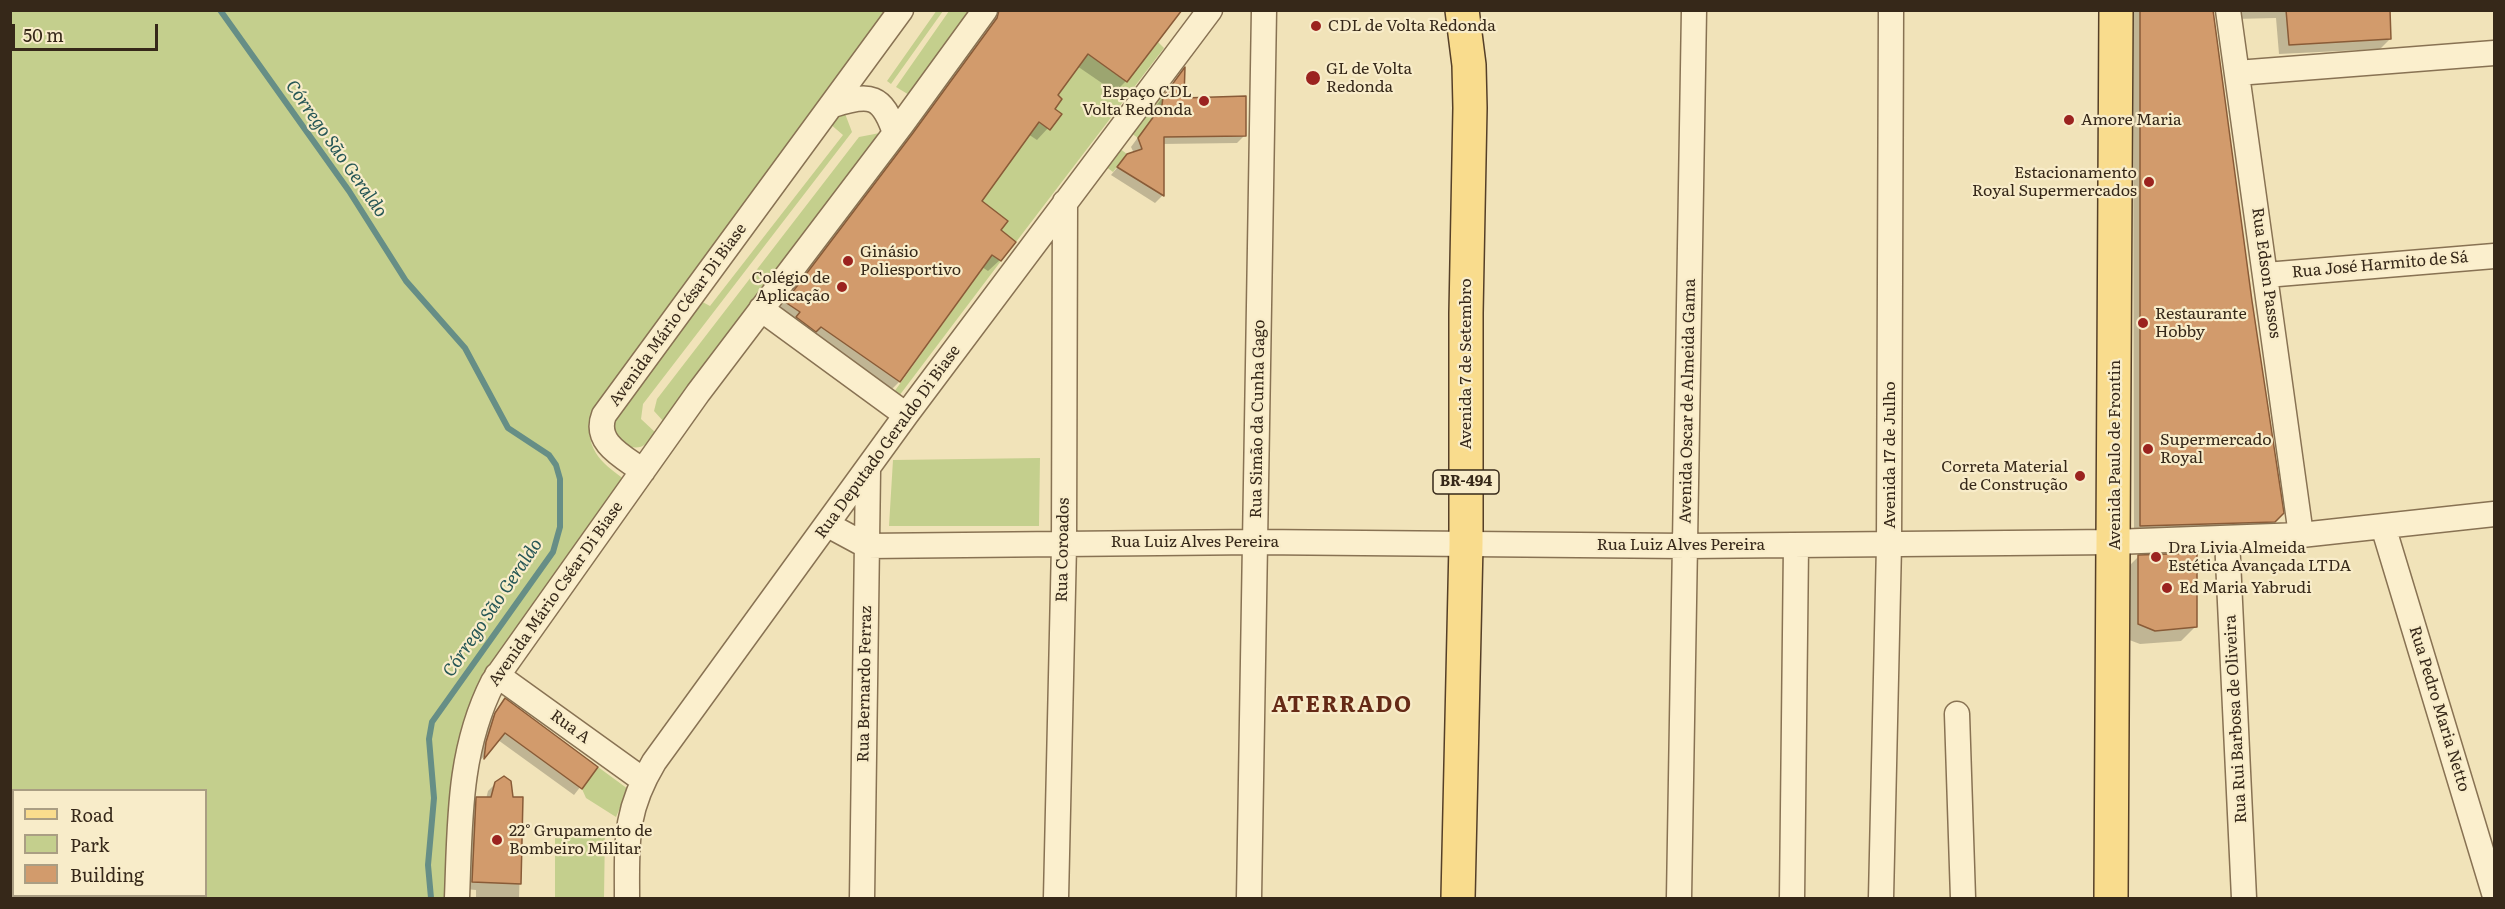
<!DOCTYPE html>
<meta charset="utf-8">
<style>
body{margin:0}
#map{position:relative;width:2505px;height:909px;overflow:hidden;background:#f1e3b9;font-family:Literata,serif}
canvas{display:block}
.frame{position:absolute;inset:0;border:12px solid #362819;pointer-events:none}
.legend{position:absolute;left:12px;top:789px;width:195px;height:108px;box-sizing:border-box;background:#f8ecc9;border:2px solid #aa9e83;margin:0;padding:8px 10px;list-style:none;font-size:18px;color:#362819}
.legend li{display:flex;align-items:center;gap:12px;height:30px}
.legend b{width:30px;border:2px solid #aa9e83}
.scale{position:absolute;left:12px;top:24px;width:146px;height:27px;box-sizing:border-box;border:3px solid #362819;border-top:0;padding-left:8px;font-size:18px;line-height:21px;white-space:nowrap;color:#362819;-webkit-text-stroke:4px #f8ecc9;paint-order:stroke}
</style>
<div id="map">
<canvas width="2505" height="909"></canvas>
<div class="frame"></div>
<ul class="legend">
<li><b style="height:8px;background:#f9dc8d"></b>Road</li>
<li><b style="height:16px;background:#c4cf8d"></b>Park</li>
<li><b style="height:16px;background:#d29b6c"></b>Building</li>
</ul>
<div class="scale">50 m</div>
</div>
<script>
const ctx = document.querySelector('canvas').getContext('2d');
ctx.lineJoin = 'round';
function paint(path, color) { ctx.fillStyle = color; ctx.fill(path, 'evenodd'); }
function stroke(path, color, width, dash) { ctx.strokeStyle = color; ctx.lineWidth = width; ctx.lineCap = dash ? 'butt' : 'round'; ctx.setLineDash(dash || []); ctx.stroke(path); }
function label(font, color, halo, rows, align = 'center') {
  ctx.font = font + ' Literata,serif'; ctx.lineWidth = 4.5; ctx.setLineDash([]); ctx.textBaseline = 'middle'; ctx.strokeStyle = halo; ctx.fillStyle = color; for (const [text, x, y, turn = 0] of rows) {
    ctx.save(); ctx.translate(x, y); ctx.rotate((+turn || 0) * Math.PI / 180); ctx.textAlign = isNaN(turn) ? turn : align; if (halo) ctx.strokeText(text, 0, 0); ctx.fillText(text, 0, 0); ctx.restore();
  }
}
paint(new Path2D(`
 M937 10 943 11 891 84 887 81Z
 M10 11H888L591 420C584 450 605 466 627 481L468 713C448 773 450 836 447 898H11ZM14 790H206V896H14Z
 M949 11H975L911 96 896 87Z
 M1158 42 1164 48 1016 242 1001 230 1008 221 998 213 975 210 1038 122 1050 130V106L1053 102 1057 106 1062 99 1058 95 1088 54 1127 82Z
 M1163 89 1162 105 1138 138 1131 133Z
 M844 111 852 132 643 404 641 419 656 433C644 449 638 451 619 443L610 422 695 298 710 306 843 135 829 123Z
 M885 132 664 422 654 411 657 399 859 137Z
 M1119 148 1127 154 1113 172 1105 166Z
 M992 255 1001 261 899 396 894 392Z
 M1040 458 1039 526H889L893 460Z
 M598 767 628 789 616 817 586 798 582 789Z
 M555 828 605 829 604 898H555Z`), '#c4cf8d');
paint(new Path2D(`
 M996 10H1093L1126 81 1115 92 1077 66 1056 95 1053 110 1060 115 1037 140 1028 134 980 201 999 230 1000 260 988 271 982 267 899 382 888 393 775 314 986 31Z
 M2133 10H2212L2250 301 2282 512 2267 528 2134 532Z
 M2233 10H2388L2390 39 2380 49 2279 54 2276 18 2234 19Z
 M1184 70 1182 99 1245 135 1237 143 1162 144V196L1155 203 1111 175 1128 155 1134 153 1131 147 1155 114 1156 106Z
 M2138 557 2196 626 2181 641 2140 644 2124 638V571Z
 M505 700 596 767 574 795 498 740 478 763 488 722Z
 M496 783 511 799H522L519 898H476V890L465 889 470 806 477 799H486L488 791Z`), '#0003');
stroke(new Path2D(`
 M220 10 349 191 406 281 465 348 508 428 549 455 556 465 560 479V527L553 552 432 722 429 739 434 798 428 865 431 898`), '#668e86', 6);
const building = new Path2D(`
 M999 10H1182L1127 82 1088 54 1058 95 1062 99 1055 109 1062 114 1050 130 1039 122 982 201 1008 221 1001 230 1016 242 1001 261 992 255 900 382 821 327 816 332 796 317 800 312 785 302 913 133 997 18Z
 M2140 10H2213L2252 301 2284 513 2275 522 2140 526Z
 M2286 10H2390L2391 39 2289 45Z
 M1185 67 1184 98 1246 96V136L1164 137V196L1117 167 1127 154 1142 149 1138 138 1162 105 1163 97Z
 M2197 553V627L2155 631 2138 624V555Z
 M505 698 598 767 582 789 505 733 484 759 486 742 495 713Z
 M504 776 511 781 513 797H523L521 884 472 882 476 797H491L495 782Z`);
paint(building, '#d29b6c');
stroke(building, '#895b37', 1.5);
const minor = new Path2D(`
 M2228 10 2301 535
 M2237 73 2494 53
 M833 105C871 93 882 95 895 133
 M2266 275 2494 256
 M761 309 906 415
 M643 471C624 457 593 443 604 415L901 10
 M828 525 867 546 1256 542 1686 546 2114 542 2301 535 2494 514
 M2383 526 2494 893
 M2227 539 2244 898
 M497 675 643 780
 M1957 714 1963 898
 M457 898C460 823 458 751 493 682L698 393 902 124 985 10
 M627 898C627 842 624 812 654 762L906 415 1210 10
 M862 898 868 470
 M1056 898 1064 545 1065 202
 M1249 898 1264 10
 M1679 898 1694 10
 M1792 898 1796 546
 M1881 898 1889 545 1891 10`);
const primary = new Path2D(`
 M1458 898 1466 544V313L1470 108 1469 65 1462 10
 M2111 898 2116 10`);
stroke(minor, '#887253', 27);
stroke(primary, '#553f28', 36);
stroke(minor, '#fbefcd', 24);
stroke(primary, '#f9dc8d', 33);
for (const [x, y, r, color] of [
 [1316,26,6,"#9b231f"],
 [1313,78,8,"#9b231f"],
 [1204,101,6,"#9b231f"],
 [2069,120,6,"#9b231f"],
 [2149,182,6,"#9b231f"],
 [848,261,6,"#9b231f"],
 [842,287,6,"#9b231f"],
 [2143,323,6,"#9b231f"],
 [2148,449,6,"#9b231f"],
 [2080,476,6,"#9b231f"],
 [2156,557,6,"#9b231f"],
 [2167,588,6,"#9b231f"],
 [497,840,6,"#9b231f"]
]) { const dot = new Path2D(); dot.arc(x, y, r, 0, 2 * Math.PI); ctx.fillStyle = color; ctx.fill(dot); stroke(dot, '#f8ecc9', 2); }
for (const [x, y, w] of [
 [1466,482,66]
]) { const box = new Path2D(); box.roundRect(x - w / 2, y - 12, w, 24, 4.5); ctx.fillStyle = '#f8ecc9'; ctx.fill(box); stroke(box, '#362819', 1.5); }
label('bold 15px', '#362819', null, [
 ["BR-494",1466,482]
]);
label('16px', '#362819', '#f8ecc9', [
 ["CDL de Volta Redonda",1328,26],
 ["GL de Volta",1326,69],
 ["Redonda",1326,87],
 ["Espaço CDL",1192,92,"right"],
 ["Volta Redonda",1192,110,"right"],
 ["Amore Maria",2081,120],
 ["Estacionamento",2137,173,"right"],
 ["Royal Supermercados",2137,191,"right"],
 ["Ginásio",860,252],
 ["Poliesportivo",860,270],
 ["Colégio de",830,278,"right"],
 ["Aplicação",830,296,"right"],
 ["Restaurante",2155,314],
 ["Hobby",2155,332],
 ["Supermercado",2160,440],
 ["Royal",2160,458],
 ["Correta Material",2068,467,"right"],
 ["de Construção",2068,485,"right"],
 ["Dra Livia Almeida",2168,548],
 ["Estética Avançada LTDA",2168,566],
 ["Ed Maria Yabrudi",2179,588],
 ["22° Grupamento de",509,831],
 ["Bombeiro Militar",509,849]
], 'left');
label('16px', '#362819', '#f8ecc9', [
 ["Rua José Harmito de Sá",2380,265,-5],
 ["Rua Edson Passos",2266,273,82],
 ["Avenida Mário César Di Biase",678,315,-54],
 ["Avenida 7 de Setembro",1466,364,-90],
 ["Avenida Oscar de Almeida Gama",1688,401,-89],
 ["Rua Simão da Cunha Gago",1258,419,-89],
 ["Rua Deputado Geraldo Di Biase",888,442,-54],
 ["Avenida 17 de Julho",1890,455,-90],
 ["Avenida Paulo de Frontin",2115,455,-90],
 ["Rua Luiz Alves Pereira",1195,542],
 ["Rua Luiz Alves Pereira",1681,545],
 ["Rua Coroados",1063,550,-89],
 ["Avenida Mário Cséar Di Biase",556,594,-55],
 ["Rua Bernardo Ferraz",865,684,-89],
 ["Rua Pedro Maria Netto",2439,709,73],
 ["Rua Rui Barbosa de Oliveira",2236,719,-93],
 ["Rua A",570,727,36]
]);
label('italic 18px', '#275756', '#f8ecc9', [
 ["Córrego São Geraldo",336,149,55],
 ["Córrego São Geraldo",493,608,-56]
]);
ctx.letterSpacing = '1.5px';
label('bold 22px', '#652a16', '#f8ecc9', [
 ["ATERRADO",1342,706]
]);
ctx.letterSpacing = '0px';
</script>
